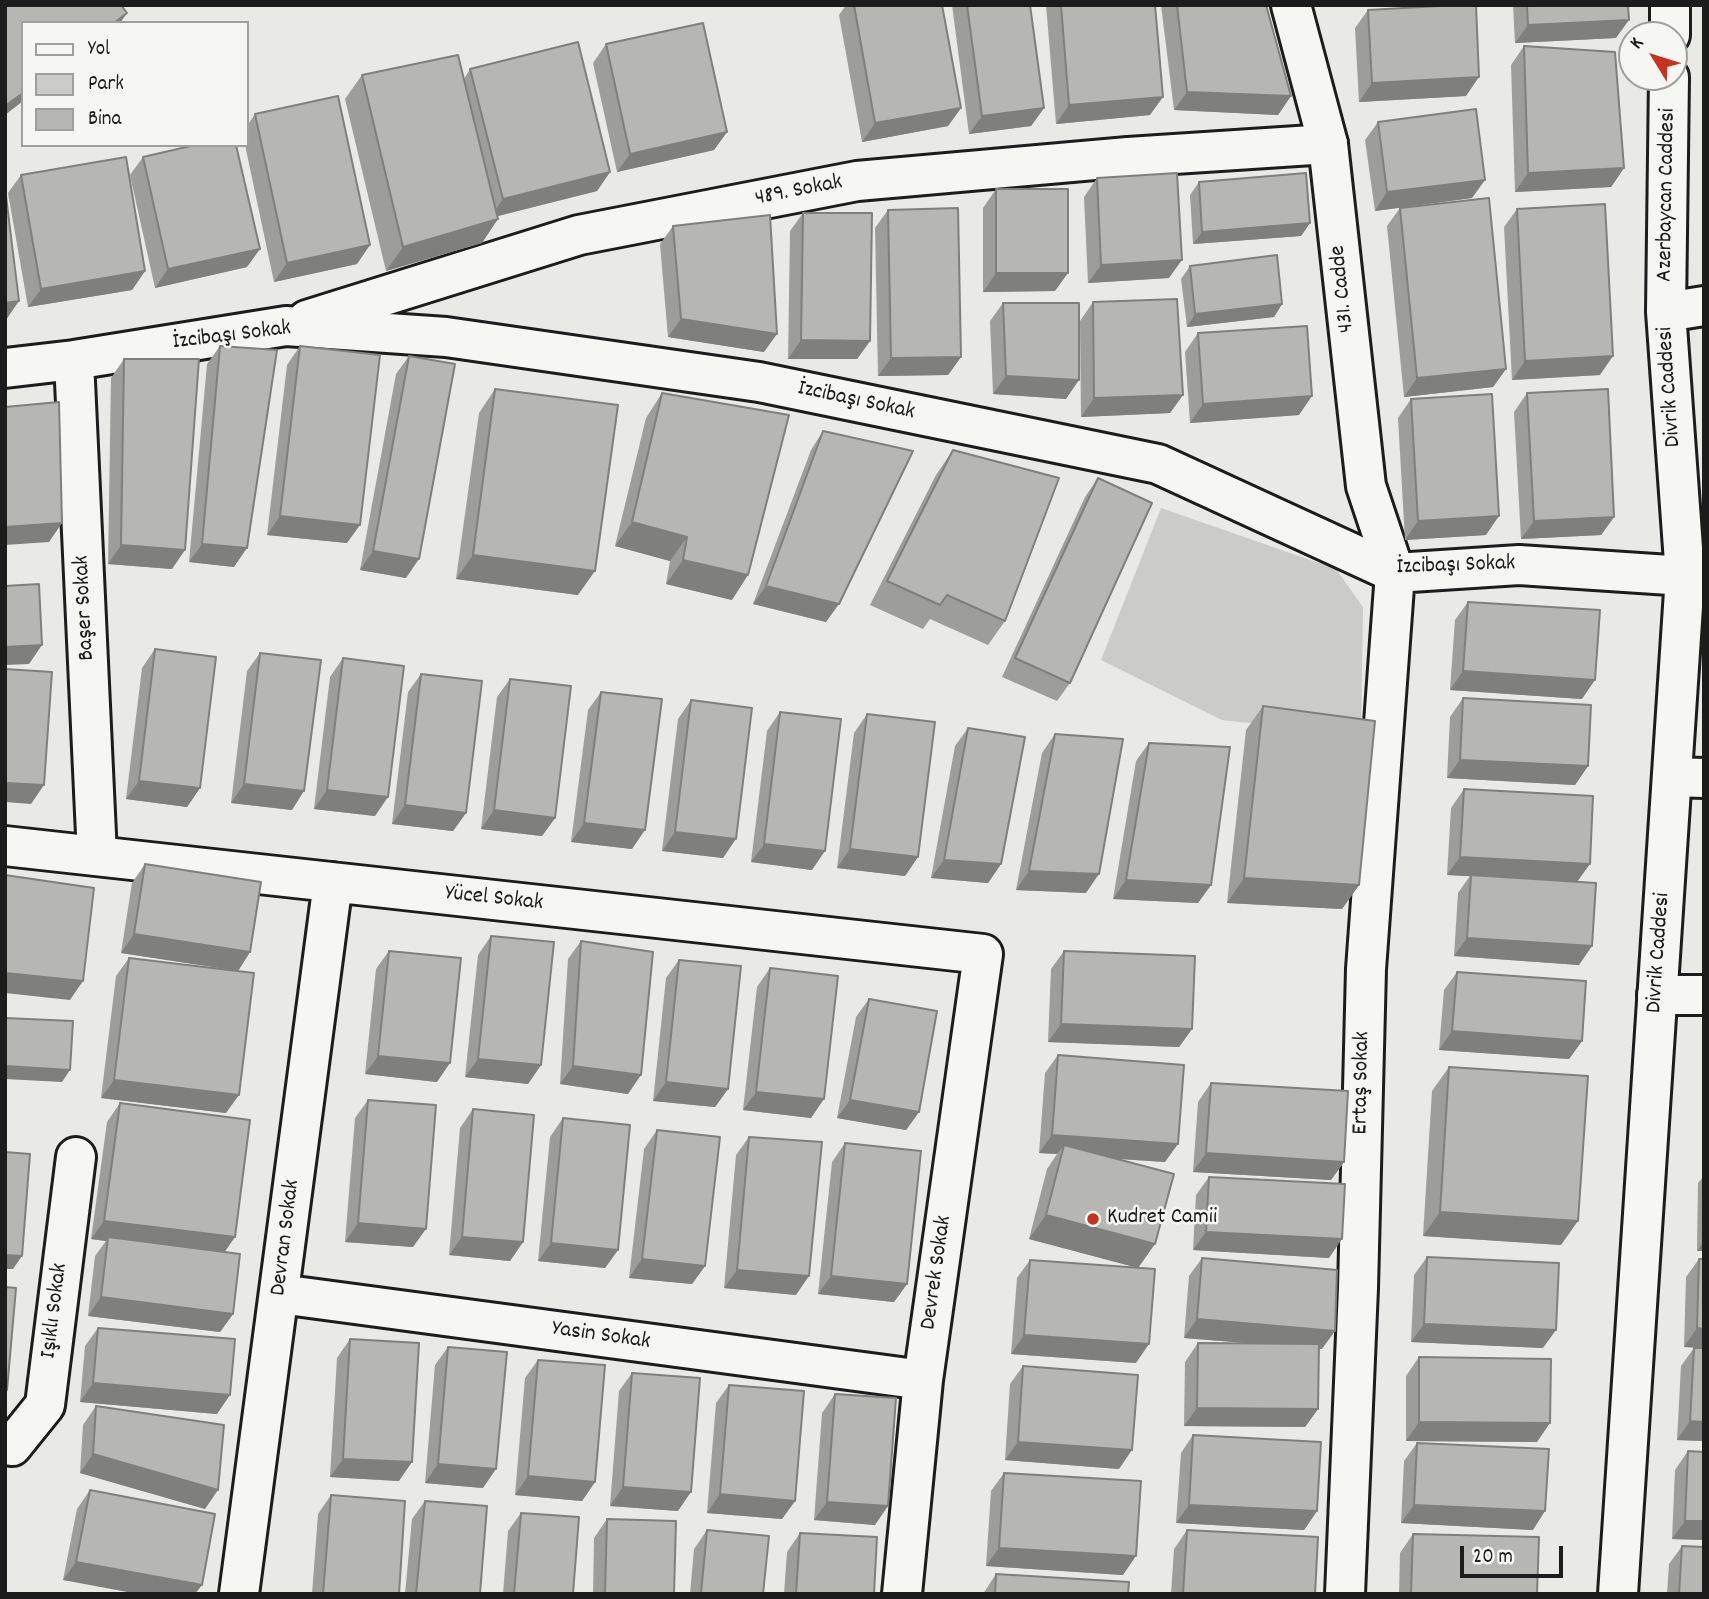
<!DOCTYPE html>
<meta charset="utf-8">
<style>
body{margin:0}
#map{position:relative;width:1709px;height:1599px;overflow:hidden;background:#e9e9e5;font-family:Dekko,sans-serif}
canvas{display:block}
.frame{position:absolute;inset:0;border:7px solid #1c1c1c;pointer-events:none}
.legend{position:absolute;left:21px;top:21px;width:228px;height:126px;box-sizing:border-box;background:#f6f6f2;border:2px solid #9f9f9c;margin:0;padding:9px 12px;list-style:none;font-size:21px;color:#1c1c1c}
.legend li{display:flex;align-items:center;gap:14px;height:35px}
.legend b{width:35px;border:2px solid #9f9f9c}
.north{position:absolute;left:1618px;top:21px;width:70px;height:70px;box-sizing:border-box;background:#f6f6f2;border:2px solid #9f9f9c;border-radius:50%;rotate:308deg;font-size:19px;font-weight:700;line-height:28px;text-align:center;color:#1c1c1c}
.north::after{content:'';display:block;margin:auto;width:24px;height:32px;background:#c8321e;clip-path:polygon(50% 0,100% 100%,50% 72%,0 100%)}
.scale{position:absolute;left:1460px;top:1546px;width:103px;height:32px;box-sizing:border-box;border:4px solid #1c1c1c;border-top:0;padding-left:9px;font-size:21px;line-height:24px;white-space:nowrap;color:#1c1c1c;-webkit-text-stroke:5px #f6f6f2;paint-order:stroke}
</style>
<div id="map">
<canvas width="1709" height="1599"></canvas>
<div class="frame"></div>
<ul class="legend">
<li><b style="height:9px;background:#f6f6f2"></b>Yol</li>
<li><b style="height:19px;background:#cbcbc7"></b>Park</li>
<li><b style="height:19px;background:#b6b6b3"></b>Bina</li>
</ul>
<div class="north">K</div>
<div class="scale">20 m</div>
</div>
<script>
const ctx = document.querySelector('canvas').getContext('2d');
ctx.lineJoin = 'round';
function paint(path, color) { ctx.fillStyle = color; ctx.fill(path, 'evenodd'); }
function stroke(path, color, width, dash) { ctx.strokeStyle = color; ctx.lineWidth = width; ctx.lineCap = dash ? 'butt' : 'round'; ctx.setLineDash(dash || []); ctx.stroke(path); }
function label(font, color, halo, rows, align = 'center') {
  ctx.font = font + ' Dekko,sans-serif'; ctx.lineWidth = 5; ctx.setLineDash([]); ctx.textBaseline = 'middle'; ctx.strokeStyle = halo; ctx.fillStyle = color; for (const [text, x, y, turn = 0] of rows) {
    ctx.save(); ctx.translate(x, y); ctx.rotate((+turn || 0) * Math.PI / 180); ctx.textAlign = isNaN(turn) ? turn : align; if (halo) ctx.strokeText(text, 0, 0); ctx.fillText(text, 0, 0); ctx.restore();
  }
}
paint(new Path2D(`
 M1161 508 1336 569 1363 607 1361 735 1222 720 1101 660Z`), '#cbcbc7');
const minor = new Path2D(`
 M307 320 579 235 857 181 1128 157 1328 144
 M74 360 97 856
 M5 368 74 360 286 326 446 337 759 382 1158 464 1395 573 1519 565 1685 576
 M1672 777 1704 778
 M5 846 983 954 923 1380 902 1594
 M1657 995H1704
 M280 1294 923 1380
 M5 1445 12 1446 45 1405 76 1157
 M239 1594 333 882
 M1345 1594 1358 1288 1366 969 1395 573`);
const tertiary = new Path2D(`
 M1291 5 1328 144 1366 486 1395 573
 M1670 35V5
 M1666 312 1704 306
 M1618 1594 1685 576 1666 312 1669 77`);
stroke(minor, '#1c1c1c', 44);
stroke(tertiary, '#1c1c1c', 44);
stroke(minor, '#f6f6f2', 38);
stroke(tertiary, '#f6f6f2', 38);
paint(new Path2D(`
 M846 5H942L961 108 948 126 862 142 839 15Z
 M952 5H1030L1044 108 1031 126 969 134Z
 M1046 5H1155L1150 115 1056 124Z
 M1161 5H1266L1291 96 1278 115 1174 110Z
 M1513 5H1628L1616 38 1515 43Z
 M1368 10 1466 96 1359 102 1355 28Z
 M606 44 727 132 714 150 617 172 593 63Z
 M1524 46 1624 168 1611 187 1515 192 1511 65Z
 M470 69 610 172 597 191 498 216 482 243 386 271 345 99 362 75 464 79Z
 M255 114 357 264 274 282 245 145H247V126Z
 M1378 122 1472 198 1375 211 1365 140Z
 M143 157 247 267 155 288 130 175Z
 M21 175 145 271 132 290 28 307 8 193Z
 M1097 178 1169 278 1088 283 1084 197Z
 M1199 182 1310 223 1301 236 1193 244 1190 195Z
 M996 189 1055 291 983 292V208Z
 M1400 208 1506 369 1493 387 1404 397 1387 226Z
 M1517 209 1600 375 1512 380 1504 227Z
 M888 210 961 357 948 375 878 376 875 228Z
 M803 213 870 341 857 359H788L790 231Z
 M673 226 764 352 668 337 660 244Z
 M1190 266 1282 304 1274 317 1187 327 1181 279Z
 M1093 302 1183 395 1170 413 1081 417 1080 321Z
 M1003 303 1066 399 993 394 990 321Z
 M1198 333 1299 415 1190 423 1185 352Z
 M220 346 234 567 189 562 207 364Z
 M300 346 347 543 267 535 287 365Z
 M409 356 406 578 360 570 396 374Z
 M124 359 172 569 108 564 111 378Z
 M495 389 578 595 456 579 479 413Z
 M662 393 732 600 666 584 670 561 615 546 646 418Z
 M1527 393 1614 517 1601 535 1521 539 1514 412Z
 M1411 399 1486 535 1405 540 1398 418Z
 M823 431 826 622 753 604 811 450Z
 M953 450 1005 621 988 645 930 619 923 629 870 605 936 475Z
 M1098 478 1070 683 1057 701 1002 677 1085 497Z
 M1468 602 1582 699 1450 690 1455 620Z
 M155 649 200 788 187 807 126 799 142 668Z
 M260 653 292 810 231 803 247 671Z
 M343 658 375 816 314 809 330 677Z
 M421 674 466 813 453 831 392 824 408 692Z
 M510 679 555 818 542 836 481 829 497 697Z
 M601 692 632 849 571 842 588 710Z
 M1463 698 1588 766 1575 785 1447 778 1450 717Z
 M691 700 723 858 662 851 678 719Z
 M1263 706 1359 885 1342 909 1227 903 1246 730Z
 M780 712 812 870 751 862 767 731Z
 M867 714 918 857 905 876 837 868 854 733Z
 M968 728 1001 864 988 883 931 878 955 746Z
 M1055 734 1086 893 1016 890 1042 753Z
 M1149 743 1211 885 1198 903 1113 899 1136 761Z
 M1464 789 1577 882 1579 965 1454 956 1458 893 1470 876 1447 875 1451 808Z
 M145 864 250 952 238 971 226 1113 101 1098 116 976 129 958 236 970 121 953 132 883Z
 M491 936 541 1065 528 1084 465 1077 478 955Z
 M581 941 628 1094 560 1084 568 959Z
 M389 951 437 1082 365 1074 376 969Z
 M1064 951 1192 1029 1179 1047 1048 1042 1051 969Z
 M679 960 728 1089 715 1107 653 1101 666 978Z
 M770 968 811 1118 743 1110 757 987Z
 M1457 972 1582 1041 1569 1059 1439 1050 1444 990Z
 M869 999 919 1112 906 1130 837 1118 856 1017Z
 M1058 1055 1165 1162 1119 1159 1139 1268 1136 1363 1011 1354 1017 1278 1030 1260 1135 1267 1029 1239 1047 1169 1057 1154 1039 1153 1045 1073Z
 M1449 1067 1561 1245 1423 1236 1432 1091Z
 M1211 1083 1344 1162 1331 1180 1193 1172 1198 1102Z
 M368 1100 413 1247 345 1242 355 1118Z
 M120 1103 225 1252 233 1314 220 1332 88 1316 95 1256 106 1241 91 1239 107 1122Z
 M473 1109 523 1242 510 1261 449 1255 460 1128Z
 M563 1118 618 1250 605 1268 538 1261 550 1137Z
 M657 1130 705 1266 692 1284 629 1278 644 1149Z
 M749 1137 796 1295 724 1288 736 1155Z
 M845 1143 907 1284 894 1302 818 1294 832 1162Z
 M1704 1176V1251H1697L1698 1183Z
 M1209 1177 1329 1258 1193 1250 1196 1195Z
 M1427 1257 1543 1348 1411 1342 1414 1275Z
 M1202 1258 1322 1349H1319L1318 1409 1305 1427 1184 1426 1185 1362 1198 1343 1258 1344 1184 1338 1189 1276Z
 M1699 1259H1704V1348L1684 1347 1686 1277Z
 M98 1328 217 1414 80 1402 85 1346Z
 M350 1339 399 1481 330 1477 337 1358Z
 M448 1347 483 1488 425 1483 435 1365Z
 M1694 1348H1704V1441L1677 1440 1681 1366Z
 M1419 1357 1537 1442 1406 1441V1376Z
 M538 1360 595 1482 582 1501 515 1495 525 1378Z
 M1023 1366 1119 1469 1005 1460 1010 1384Z
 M632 1373 678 1511 610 1506 619 1391Z
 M729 1385 795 1501 782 1519 707 1513 716 1403Z
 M835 1394 875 1525 814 1520 822 1413Z
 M96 1406 205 1509 80 1473 83 1425Z
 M1193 1435 1317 1511 1304 1530 1176 1523 1181 1453Z
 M1417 1443 1533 1530 1401 1523 1404 1461Z
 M1688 1451 1704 1452V1540L1672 1539 1675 1470Z
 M1004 1473 1123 1575 986 1566 991 1491Z
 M90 1490 195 1594 63 1580 77 1509Z
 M331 1495 399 1594H312L318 1514Z
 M425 1501 480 1594H405L412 1519Z
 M521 1513 573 1594H503L508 1531Z
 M607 1519 674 1594H593L594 1538Z
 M707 1530 763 1594H690L694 1549Z
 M1187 1530 1315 1594H1171L1174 1549Z
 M800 1533 874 1594H784L787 1552Z
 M1413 1534 1537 1594H1399L1400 1553Z
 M1682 1546 1704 1594H1667L1669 1564Z
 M996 1574 1128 1594H983Z`), '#9d9d9a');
paint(new Path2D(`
 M127 13 120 23H114Z
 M1629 20 1616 38 1515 43 1528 25Z
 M1479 77 1466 96 1359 102 1372 83Z
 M1187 92 1291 96 1278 115 1174 110Z
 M23 93V101L5 115V106Z
 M1163 97 1150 115 1056 124 1069 105Z
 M961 108 948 126 862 142 875 123Z
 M1044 108 1031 126 969 134 982 116Z
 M727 132 714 150 617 172 630 154Z
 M1624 168 1611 187 1515 192 1528 173Z
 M610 172 597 191 490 218 503 199Z
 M1485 180 1472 198 1375 211 1387 192Z
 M498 219 482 243 386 271 403 247Z
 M1310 223 1301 236 1193 244 1202 232Z
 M370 245 357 264 274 282 287 263Z
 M260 249 247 267 155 288 168 269Z
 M1182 260 1169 278 1088 283 1101 265Z
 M145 271 132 290 28 307 41 289Z
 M996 273H1068L1055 291 983 292Z
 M19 301 6 320H5V303Z
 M1282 304 1274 317 1187 327 1195 314Z
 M681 319 777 334 764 352 668 337Z
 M801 340 870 341 857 359H788Z
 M1613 356 1600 375 1512 380 1525 361Z
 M961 357 948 375 878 376 891 358Z
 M1506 369 1493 387 1404 397 1417 378Z
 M1006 376 1079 380 1066 399 993 394Z
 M1183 395 1170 413 1081 417 1094 398Z
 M1312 396 1299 415 1190 423 1203 404Z
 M280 516 360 525 347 543 267 535Z
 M1499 516 1486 535 1405 540 1418 521Z
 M1614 517 1601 535 1521 539 1534 521Z
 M632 522 687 537 670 561 615 546Z
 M62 523 49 542 5 545V527Z
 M202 544 247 548 234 567 189 562Z
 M121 545 185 550 172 569 108 564Z
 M373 551 419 559 406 578 360 570Z
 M473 555 595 571 578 595 456 579Z
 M683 560 748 575 732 600 666 584Z
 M766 586 839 604 826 622 753 604Z
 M42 645 29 664 5 665V647Z
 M1463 671 1595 680 1582 699 1450 690Z
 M1460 760 1588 766 1575 785 1447 778Z
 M139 781 200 788 187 807 126 799Z
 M5 783 44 785 31 804 5 802Z
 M244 784 304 791 292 810 231 803Z
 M327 790 388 797 375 816 314 809Z
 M405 805 466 813 453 831 392 824Z
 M494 810 555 818 542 836 481 829Z
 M584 823 645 830 632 849 571 842Z
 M675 832 736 839 723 858 662 851Z
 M764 844 825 851 812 870 751 862Z
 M850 849 918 857 905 876 837 868Z
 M1460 857 1590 864 1577 882 1447 875Z
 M944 860 1001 864 988 883 931 878Z
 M1029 871 1099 874 1086 893 1016 890Z
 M1244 878 1359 885 1342 909 1227 903Z
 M1126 880 1211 885 1198 903 1113 899Z
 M134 934 250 952 238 971 121 953Z
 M1467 938 1592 946 1579 965 1454 956Z
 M5 973 83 981 70 1000 5 993Z
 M1061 1024 1192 1029 1179 1047 1048 1042Z
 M1452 1031 1582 1041 1569 1059 1439 1050Z
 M378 1056 450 1063 437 1082 365 1074Z
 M478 1059 541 1065 528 1084 465 1077Z
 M5 1066 70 1070 62 1082 5 1079Z
 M573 1066 641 1075 628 1094 560 1084Z
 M114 1080 239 1095 226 1113 101 1098Z
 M666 1082 728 1089 715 1107 653 1101Z
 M756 1092 824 1099 811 1118 743 1110Z
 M850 1100 919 1112 906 1130 837 1118Z
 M1052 1135 1178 1144 1165 1162 1062 1155 1064 1145 1057 1154 1039 1153Z
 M1206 1153 1344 1162 1331 1180 1193 1172Z
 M1440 1212 1578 1221 1561 1245 1423 1236Z
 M1046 1215 1155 1244 1138 1268 1029 1239Z
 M104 1221 235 1237 222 1256 108 1237 106 1241 91 1239Z
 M358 1223 426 1229 413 1247 345 1242Z
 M1206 1232 1342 1239 1329 1258 1193 1250Z
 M462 1237 523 1242 510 1261 449 1255Z
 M1704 1241V1251H1697Z
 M551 1243 618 1250 605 1268 538 1261Z
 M5 1255 22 1256 13 1269H5Z
 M642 1259 705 1266 692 1284 629 1278Z
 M737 1270 809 1276 796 1295 724 1288Z
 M831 1276 907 1284 894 1302 818 1294Z
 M101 1297 233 1314 220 1332 88 1316Z
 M1197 1319 1335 1331 1322 1349 1184 1338Z
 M1424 1324 1556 1330 1543 1348 1411 1342Z
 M1697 1328 1704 1329V1348L1684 1347Z
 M1024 1335 1149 1344 1136 1363 1011 1354Z
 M93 1383 230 1395 217 1414 80 1402Z
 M1197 1408 1318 1409 1305 1427 1184 1426Z
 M1690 1421 1704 1422V1441L1677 1440Z
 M1419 1422 1550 1423 1537 1442 1406 1441Z
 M1018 1442 1132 1450 1119 1469 1005 1460Z
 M93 1454 218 1490 205 1509 80 1473Z
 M343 1459 412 1462 399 1481 330 1477Z
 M438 1464 496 1469 483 1488 425 1483Z
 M528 1476 595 1482 582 1501 515 1495Z
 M623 1487 691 1492 678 1511 610 1506Z
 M720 1494 795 1501 782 1519 707 1513Z
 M827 1502 888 1506 875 1525 814 1520Z
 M1189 1505 1317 1511 1304 1530 1176 1523Z
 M1414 1505 1545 1511 1533 1530 1401 1523Z
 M1685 1521H1704V1540L1672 1539Z
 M999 1548 1136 1556 1123 1575 986 1566Z
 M76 1562 202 1585 195 1594H138L63 1580Z`), '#7f7f7d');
const building = new Path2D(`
 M5 5H121L127 13 114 23H23V93L5 106Z
 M854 5H942L961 108 875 123Z
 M967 5H1030L1044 108 982 116Z
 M1061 5H1155L1163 97 1069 105Z
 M1177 5H1266L1291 96 1187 92Z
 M1457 5H1476L1479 77 1372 83 1368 10Z
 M1527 5H1628L1629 20 1528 25Z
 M703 23 727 132 630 154 606 44Z
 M578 42 610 172 503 199 470 69Z
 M1524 46 1615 52 1624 168 1528 173Z
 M458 55 498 219 403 247 362 75Z
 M338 96 370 245 287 263 255 114Z
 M1476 109 1485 180 1387 192 1378 122Z
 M195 145H236L260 249 168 269 143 157Z
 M126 157 145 271 41 289 21 175Z
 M1177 173 1182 260 1101 265 1097 178Z
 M1306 173 1310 223 1202 232 1199 182Z
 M5 188 19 301 5 303Z
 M996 189H1068V273H996Z
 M1489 198 1506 369 1417 378 1400 208Z
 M1605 204 1613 356 1525 361 1517 209Z
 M958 208 961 357 891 358 888 210Z
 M803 213H872L870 341 801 340Z
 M770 215 777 334 681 319 673 226Z
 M1277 255 1282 304 1195 314 1190 266Z
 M1177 299 1183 395 1094 398 1093 302Z
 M1003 303H1079V380L1006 376Z
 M1307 326 1312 396 1203 404 1198 333Z
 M220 346 277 350 247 548 202 544Z
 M300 346 380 355 360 525 280 516Z
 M409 356 455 364 419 559 373 551Z
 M124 359H199L185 550 121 545Z
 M495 389 618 405 595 571 473 555Z
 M1608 389 1614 517 1534 521 1527 393Z
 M662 393 789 415 748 575 683 560 687 537 632 522Z
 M1492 394 1499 516 1418 521 1411 399Z
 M59 402 62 523 5 527V407Z
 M823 431 913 451 839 604 766 586Z
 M953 450 1059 478 1005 621 947 595 940 605 887 581Z
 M1098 478 1152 503 1070 683 1015 658Z
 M39 584 42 645 5 647V586Z
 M1468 602 1600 610 1595 680 1463 671Z
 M155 649 216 657 200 788 139 781Z
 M260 653 321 660 304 791 244 784Z
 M343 658 404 666 388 797 327 790Z
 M5 669 52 672 44 785 5 783Z
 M421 674 482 681 466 813 405 805Z
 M510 679 571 686 555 818 494 810Z
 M601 692 662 699 645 830 584 823Z
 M1463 698 1591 705 1588 766 1460 760Z
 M691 700 752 708 736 839 675 832Z
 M1263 706 1375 721 1359 885 1244 878Z
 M780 712 841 719 825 851 764 844Z
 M867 714 935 722 918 857 850 849Z
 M968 728 1025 737 1001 864 944 860Z
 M1055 734 1123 739 1099 874 1029 871Z
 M1149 743 1230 747 1211 885 1126 880Z
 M1464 789 1593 796 1590 864 1460 857Z
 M145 864 261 882 250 952 134 934Z
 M5 875 94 888 83 981 5 973Z
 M1471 875 1596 883 1592 946 1467 938Z
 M491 936 554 942 541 1065 478 1059Z
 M581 941 653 952 641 1075 573 1066Z
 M389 951 461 958 450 1063 378 1056Z
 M1064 951 1195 956 1192 1029 1061 1024Z
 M129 958 254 973 239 1095 114 1080Z
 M679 960 741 966 728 1089 666 1082Z
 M770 968 838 976 824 1099 756 1092Z
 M1457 972 1586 981 1582 1041 1452 1031Z
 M869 999 937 1011 919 1112 850 1100Z
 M5 1018 73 1021 70 1070 5 1066Z
 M1058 1055 1184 1065 1178 1144 1052 1135Z
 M1449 1067 1588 1076 1578 1221 1440 1212Z
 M1211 1083 1348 1091 1344 1162 1206 1153Z
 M368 1100 436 1105 426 1229 358 1223Z
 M120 1103 250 1120 235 1237 104 1221Z
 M473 1109 534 1115 523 1242 462 1237Z
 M563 1118 630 1125 618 1250 551 1243Z
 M657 1130 720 1137 705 1266 642 1259Z
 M749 1137 822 1142 809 1276 737 1270Z
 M845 1143 921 1151 907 1284 831 1276Z
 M1064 1145 1174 1174 1155 1244 1046 1215Z
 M5 1152 30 1154 22 1256 5 1255Z
 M1209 1177 1345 1184 1342 1239 1206 1232Z
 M108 1237 240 1254 233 1314 101 1297Z
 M1427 1257 1559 1263 1556 1330 1424 1324Z
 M1202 1258 1337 1270 1335 1331 1197 1319Z
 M1699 1259H1704V1329L1697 1328Z
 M1030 1260 1155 1269 1149 1344 1024 1335Z
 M5 1287 16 1288 7 1390H5Z
 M98 1328 235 1339 230 1395 93 1383Z
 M350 1339 419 1343 412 1462 343 1459Z
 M1198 1343 1319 1344 1318 1409 1197 1408Z
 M448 1347 507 1352 496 1469 438 1464Z
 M1694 1348H1704V1422L1690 1421Z
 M1419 1357 1551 1359 1550 1423 1419 1422Z
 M538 1360 605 1365 595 1482 528 1476Z
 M1023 1366 1138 1375 1132 1450 1018 1442Z
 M632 1373 700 1378 691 1492 623 1487Z
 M729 1385 804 1391 795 1501 720 1494Z
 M835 1394 896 1398 888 1506 827 1502Z
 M96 1406 224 1425 218 1490 93 1454Z
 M1193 1435 1321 1442 1317 1511 1189 1505Z
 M1417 1443 1549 1449 1545 1511 1414 1505Z
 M1688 1451 1704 1452V1521H1685Z
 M1004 1473 1141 1481 1136 1556 999 1548Z
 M90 1490 215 1514 202 1585 76 1562Z
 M331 1495 405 1501 399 1594H323Z
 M425 1501 487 1506 480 1594H416Z
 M521 1513 579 1517 573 1594H514Z
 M607 1519 676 1521 674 1594H605Z
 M707 1530 769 1536 763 1594H701Z
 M1187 1530 1318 1537 1315 1594H1183Z
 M800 1533 877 1537 874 1594H796Z
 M1413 1534 1539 1537 1537 1594H1411Z
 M1682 1546 1704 1547V1594H1679Z
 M996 1574 1129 1582 1128 1594H995Z`);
paint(building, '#b6b6b3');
stroke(building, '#7f7f7d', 2);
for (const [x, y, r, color] of [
 [1093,1219,7,"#c8321e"]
]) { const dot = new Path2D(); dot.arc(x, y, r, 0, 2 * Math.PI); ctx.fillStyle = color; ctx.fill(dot); stroke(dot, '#f6f6f2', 2.5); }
label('23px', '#1c1c1c', '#f6f6f2', [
 ["489. Sokak",799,192,-11],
 ["Azerbaycan Caddesi",1668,195,-89],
 ["431. Cadde",1344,289,-96],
 ["İzcibaşı Sokak",232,337,-7],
 ["Divrik Caddesi",1671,387,-94],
 ["İzcibaşı Sokak",856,402,12],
 ["İzcibaşı Sokak",1456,567,-2],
 ["Başer Sokak",86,608,-93],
 ["Yücel Sokak",494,900,6],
 ["Divrik Caddesi",1660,953,-86],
 ["Ertaş Sokak",1363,1083,-89],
 ["Devran Sokak",287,1238,-83],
 ["Devrek Sokak",938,1273,-82],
 ["Işıklı Sokak",56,1311,-83],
 ["Yasin Sokak",601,1337,8]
]);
label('23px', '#1c1c1c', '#f6f6f2', [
 ["Kudret Camii",1107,1219]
], 'left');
</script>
